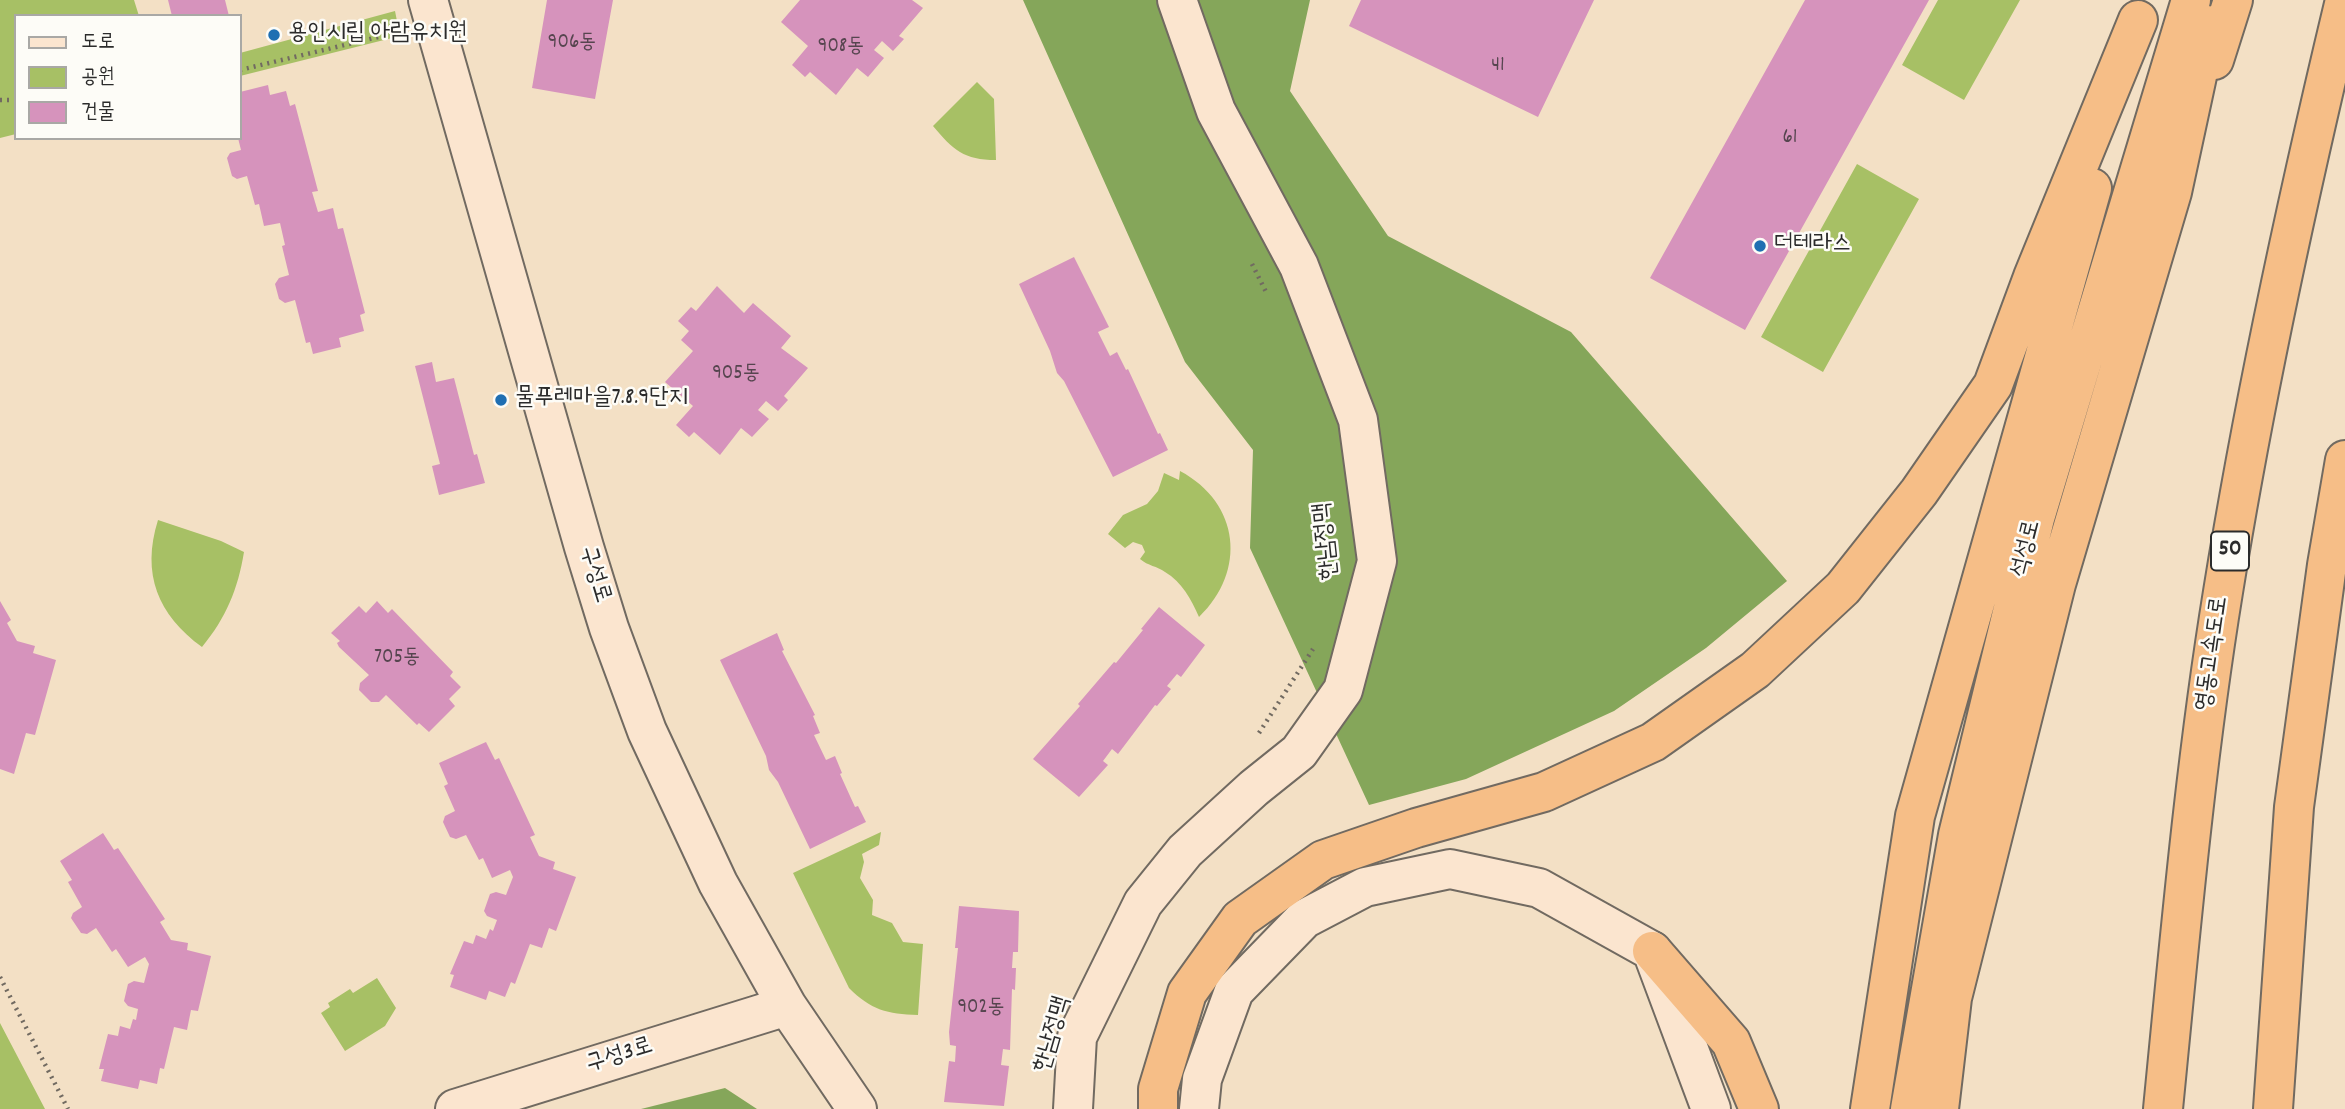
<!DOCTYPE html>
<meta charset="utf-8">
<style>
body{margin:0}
#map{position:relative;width:2345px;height:1109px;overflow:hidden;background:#f3e0c5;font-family:Dekko,"Poor Story",sans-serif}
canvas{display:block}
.legend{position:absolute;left:14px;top:14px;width:228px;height:126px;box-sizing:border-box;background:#fdfcf7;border:2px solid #a9a8a5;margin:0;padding:9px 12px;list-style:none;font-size:21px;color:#2b2b2b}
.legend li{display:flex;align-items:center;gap:14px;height:35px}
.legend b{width:35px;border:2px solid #a9a8a5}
</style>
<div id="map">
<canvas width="2345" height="1109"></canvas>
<ul class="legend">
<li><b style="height:9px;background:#fbe5cf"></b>도로</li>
<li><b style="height:19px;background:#a7c065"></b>공원</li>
<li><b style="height:19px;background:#d693bc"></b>건물</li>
</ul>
</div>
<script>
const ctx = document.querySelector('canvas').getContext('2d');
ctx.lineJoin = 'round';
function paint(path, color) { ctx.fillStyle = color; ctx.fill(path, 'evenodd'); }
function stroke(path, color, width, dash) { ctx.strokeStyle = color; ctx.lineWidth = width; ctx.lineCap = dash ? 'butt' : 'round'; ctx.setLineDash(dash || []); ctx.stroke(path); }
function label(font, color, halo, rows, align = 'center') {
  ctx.font = font + ' Dekko,"Poor Story",sans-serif'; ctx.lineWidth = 5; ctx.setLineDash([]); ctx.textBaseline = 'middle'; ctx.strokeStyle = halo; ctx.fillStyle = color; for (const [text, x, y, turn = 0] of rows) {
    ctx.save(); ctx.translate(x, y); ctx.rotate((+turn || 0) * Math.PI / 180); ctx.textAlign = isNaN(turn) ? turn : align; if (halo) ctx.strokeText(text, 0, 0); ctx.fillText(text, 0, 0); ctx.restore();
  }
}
paint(new Path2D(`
 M0 0H134L139 16H16V134L0 138Z
 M1938 0H2020L1964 100 1902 65Z
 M395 11 400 36 240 76V53Z
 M977 82 994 99 996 160C964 160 953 150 933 126Z
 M1857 164 1919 199 1823 372 1761 337Z
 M1180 471C1240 503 1247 571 1199 617 1191 599 1182 582 1165 572 1157 566 1148 566 1140 559L1145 552 1142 545 1133 542 1125 548 1108 534 1123 515 1147 504 1158 491 1164 473 1179 480Z
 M158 520 221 541 244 552C238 589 226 618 202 647 158 615 141 574 158 520Z
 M881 832 879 845 862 854 864 862 860 878 873 900 872 915 892 923 903 942 923 944 918 1015C887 1014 871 1010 849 988L793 873Z
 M377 978 396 1008 385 1026 345 1051 321 1013 330 1007 328 1003 350 989 353 993Z
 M0 1023 45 1109H0Z`), '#a7c065');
paint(new Path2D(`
 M1023 0H1310L1290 91 1388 236 1571 332 1787 581 1706 648 1614 711 1466 779 1369 805 1250 548 1253 450 1185 362Z
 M725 1088 757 1109H641Z`), '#85a65a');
paint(new Path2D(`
 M168 0H225L229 16H172Z
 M547 0H613L595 99 532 88Z
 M800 0H912L923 8 899 36 904 39 893 51 882 41 874 50 884 58 868 77 857 68 836 95 810 72 805 77 792 65 808 46 781 22Z
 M1361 0H1594L1538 117 1349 26Z
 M1805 0H1929L1745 330 1650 278Z
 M268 85 270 95 286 91 290 106 295 104 318 191 312 192 318 212 333 208 338 229 343 228 365 313 360 315 364 331 339 338 341 347 313 354 310 342 306 343 295 300 285 303 279 299 275 284 279 278 289 275 282 246 285 245 280 223 264 226 259 204 255 205 247 176 237 179 232 176 227 158 230 153 241 150 238 138H240V92Z
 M1074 257 1109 327 1098 332 1110 356 1117 352 1126 370 1128 369 1158 434 1160 433 1168 450 1113 477 1064 381 1057 373 1050 351 1019 284Z
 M717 286 744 313 753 303 791 336 781 348 808 368 784 396 788 400 778 411 766 401 758 410 769 419 752 437 741 428 720 455 694 432 689 437 676 425 693 406 665 382 693 351 681 340 689 331 678 321 691 307 696 311Z
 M432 362 436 382 454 378 474 455 477 454 485 483 439 495 432 466 440 464 415 366Z
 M0 601 11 620 7 623 17 641 35 646 33 653 56 660 35 735 26 733 14 774 0 769Z
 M377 601 388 613 392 609 453 672 450 676 461 687 449 699 455 706 429 732 419 723 417 725 386 695 379 702H371L359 690 360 683 369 675 339 647 337 643 340 641 331 633 359 606 366 613Z
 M1159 607 1205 645 1181 677 1177 674 1167 686 1171 689 1157 706 1155 705 1118 754 1112 749 1103 761 1108 765 1079 797 1033 759 1080 706 1078 704 1114 662 1116 663 1143 630 1141 629Z
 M777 633 784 650 782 651 815 715 813 716 820 733 814 735 826 760 835 756 842 773 840 774 855 807 858 806 866 822 810 849 778 782 769 770 766 756 720 660Z
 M486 742 495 760 499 758 535 835 530 837 539 856 555 862 553 869 576 877 556 931 549 928 542 948 530 944 515 984 511 982 505 997 489 991 486 1000 450 987 454 975 450 974 464 941 473 944 476 935 486 939 490 929 493 931 497 920 487 916 484 911 490 894 496 892 506 895 513 877 510 870 492 878 483 858 479 860 466 835 456 839 450 837 443 822 445 816 455 811 444 786 448 784 439 763Z
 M103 833 114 850 118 848 165 919 160 922 171 940 188 943 187 950 211 956 198 1011 191 1010 187 1030 174 1027 164 1069 160 1068 157 1084 140 1080 138 1089 101 1081 104 1069H99L108 1034 118 1036 120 1026 130 1029 133 1019 136 1020 138 1009 128 1006 124 1001 128 984 134 981 144 983 149 964 145 957 128 967 116 949 112 952 96 928 87 934 81 933 71 918 73 913 82 907 68 882 72 880 60 861Z
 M959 906 1019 911 1018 952H1013L1012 968H1016L1015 990 1012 989 1010 1050 1003 1049 1001 1065 1009 1066 1004 1106 944 1102 949 1061 955 1062 956 1046 950 1045 949 1032 958 948H955Z`), '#d693bc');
const secondary = new Path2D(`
 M428 0 584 547 609 628 647 731 718 883 787 1006 857 1109
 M455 1109 787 1006
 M1073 1109 1077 1037 1143 903 1185 851 1254 788 1299 752 1343 690 1377 561 1358 420 1299 266 1216 111 1177 0
 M1199 1109 1202 1079 1234 991 1304 919 1365 887 1450 869 1539 888 1652 951 1711 1109`);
const highway = new Path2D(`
 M2214 60 2233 0
 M1652 951 1731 1042 1759 1109
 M1158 1109V1089L1187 993 1240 919 1323 860 1416 828 1544 792 1653 742 1755 670 1843 588 1919 492 1993 385 2033 277 2138 20
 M1870 1109 1915 816 2092 188
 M1910 1109 1958 835 2035 518 2191 0
 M1939 1109 1952 998 2056 584 2172 192 2208 25
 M2163 1109C2180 937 2195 764 2223 592 2255 393 2298 196 2345 0
 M2273 1109 2294 807 2327 565 2345 460`);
stroke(secondary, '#716a61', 42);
stroke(highway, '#716a61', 42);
stroke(new Path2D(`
 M240 70 399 32
 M0 100H16
 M1252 264 1267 294
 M1259 733 1313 649
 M0 977 68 1109`), '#716a61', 4.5, [2, 5]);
stroke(secondary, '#fbe5cf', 38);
stroke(highway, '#f6be87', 38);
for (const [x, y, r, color] of [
 [274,35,7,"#1f6fb2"],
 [1760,246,7,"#1f6fb2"],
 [501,400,7,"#1f6fb2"]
]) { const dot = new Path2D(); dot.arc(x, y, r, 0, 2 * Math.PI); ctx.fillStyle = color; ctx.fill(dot); stroke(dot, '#fdfcf7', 2.5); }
label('21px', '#56454f', null, [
 ["906동",572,44],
 ["908동",841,48],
 ["41",1498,67],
 ["61",1790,139],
 ["905동",736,375],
 ["705동",397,659],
 ["902동",981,1009]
]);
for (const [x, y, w] of [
 [2230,551,38]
]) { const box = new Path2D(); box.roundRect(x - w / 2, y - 19.5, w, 39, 5); ctx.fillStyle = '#fdfcf7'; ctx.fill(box); stroke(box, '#2b2b2b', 2); }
label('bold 23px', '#2b2b2b', null, [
 ["50",2230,551]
]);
label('24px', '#2b2b2b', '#fdfcf7', [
 ["용인시립 아람유치원",288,35],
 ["더테라스",1774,246],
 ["물푸레마을7.8.9단지",515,400]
], 'left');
label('24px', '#2b2b2b', '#fdfcf7', [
 ["한남정맥",1328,541,-96],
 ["석성로",2028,549,-76],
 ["구성로",593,575,73],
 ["영동고속도로",2214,654,-82],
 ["한남정맥",1054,1035,-74],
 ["구성3로",620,1057,-17]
]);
</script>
